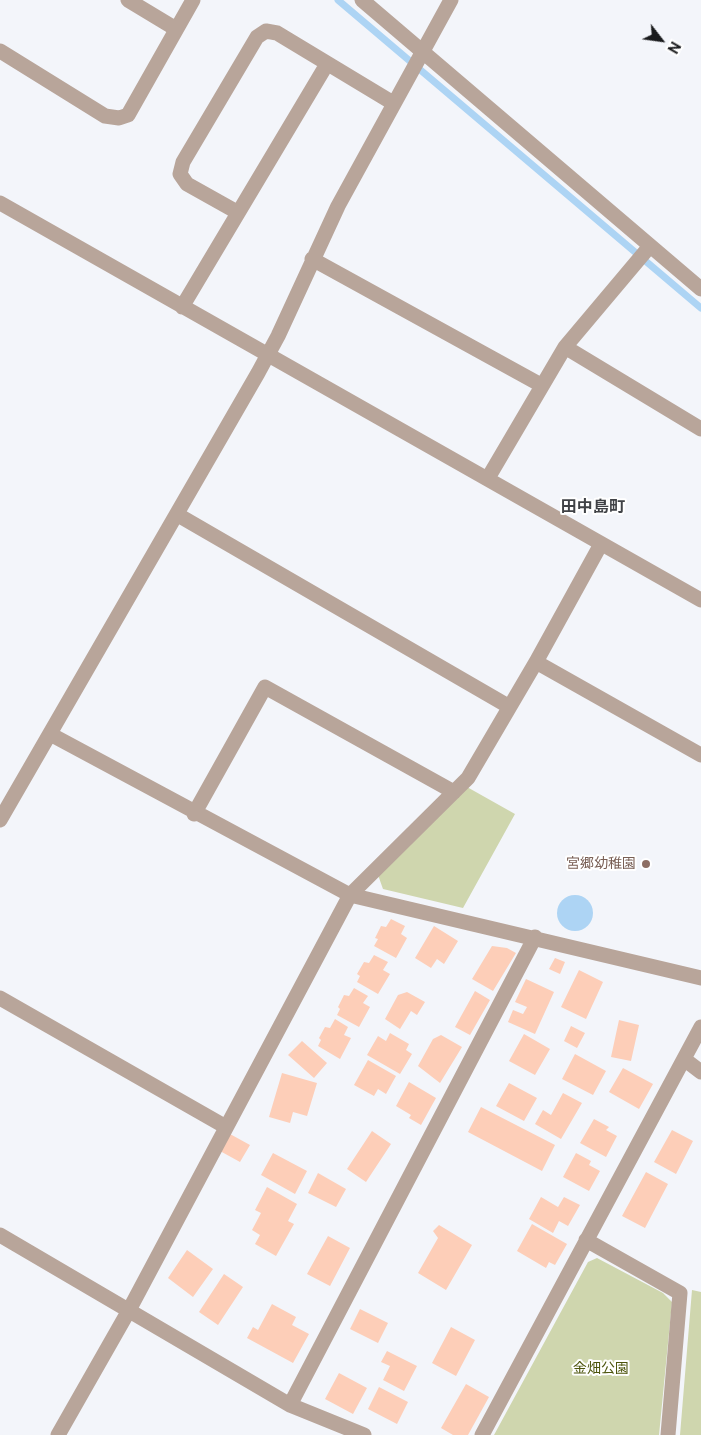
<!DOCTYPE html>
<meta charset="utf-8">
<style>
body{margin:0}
#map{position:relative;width:701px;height:1435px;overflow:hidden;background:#f3f5fa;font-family:"Public Sans",sans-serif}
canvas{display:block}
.north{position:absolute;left:636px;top:15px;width:50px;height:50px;-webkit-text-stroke:4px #fff;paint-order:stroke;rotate:120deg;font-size:14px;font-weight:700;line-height:20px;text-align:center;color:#191a1c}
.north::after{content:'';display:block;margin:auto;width:18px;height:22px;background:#191a1c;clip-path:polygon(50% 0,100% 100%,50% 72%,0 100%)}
</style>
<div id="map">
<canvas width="701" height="1435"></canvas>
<div class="north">N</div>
</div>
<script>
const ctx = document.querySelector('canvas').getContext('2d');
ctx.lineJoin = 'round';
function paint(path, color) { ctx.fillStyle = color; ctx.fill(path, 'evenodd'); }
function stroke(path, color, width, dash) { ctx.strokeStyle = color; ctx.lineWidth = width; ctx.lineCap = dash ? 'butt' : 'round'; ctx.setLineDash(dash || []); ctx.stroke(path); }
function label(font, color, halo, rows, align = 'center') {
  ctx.font = font + ' "Public Sans","Noto Sans JP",sans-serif'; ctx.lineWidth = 4; ctx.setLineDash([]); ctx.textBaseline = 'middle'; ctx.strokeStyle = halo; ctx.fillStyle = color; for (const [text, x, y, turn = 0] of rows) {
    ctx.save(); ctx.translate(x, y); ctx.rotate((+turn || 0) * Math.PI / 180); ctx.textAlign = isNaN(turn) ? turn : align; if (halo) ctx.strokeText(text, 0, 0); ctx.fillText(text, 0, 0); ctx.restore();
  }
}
paint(new Path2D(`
 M467 787 515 814 463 908 383 889 378 875Z
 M597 1258 663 1293 672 1302 659 1435H494L588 1262Z
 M692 1290 701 1292V1435H680Z`), '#cfd6ae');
paint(new Path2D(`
 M557 913a18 18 0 1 1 36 0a18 18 0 1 1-36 0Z`), '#add4f4');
stroke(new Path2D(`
 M338 0 701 308`), '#add4f4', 7);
paint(new Path2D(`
 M391 919 405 926 401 934 407 938 396 958 374 946 378 939 375 938 381 926 386 927Z
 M434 926 458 941 444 964 437 959 431 968 415 958Z
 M492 946 507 948 516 953 493 991 472 979Z
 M374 955 388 962 383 970 390 974 378 994 357 982 360 976 357 974 364 962 369 963Z
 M555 958 565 962 560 974 549 969Z
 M579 970 603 982 586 1019 561 1007Z
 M526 979 554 992 535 1034 508 1022 513 1010 523 1014 527 1007 515 1002Z
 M354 988 368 996 363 1003 370 1007 359 1027 337 1015 340 1009 338 1007 344 995 349 996Z
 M475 991 490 1000 470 1035 455 1027Z
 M407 992 425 1002 417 1015 411 1011 400 1029 385 1019 398 995Z
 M335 1019 348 1027 344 1035 351 1038 340 1059 318 1046 321 1040 319 1038 325 1027 330 1028Z
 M619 1020 639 1025 631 1061 611 1057Z
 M571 1026 585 1033 577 1048 564 1041Z
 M390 1033 409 1044 406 1050 412 1054 400 1074 367 1055 378 1036 386 1041Z
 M524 1034 550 1049 535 1075 509 1061Z
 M441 1035 462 1047 440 1083 418 1066 433 1039Z
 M302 1041 327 1063 314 1078 288 1055Z
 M575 1054 606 1071 593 1095 562 1079Z
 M368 1060 396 1076 386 1094 378 1089 374 1096 354 1085Z
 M623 1068 653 1084 639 1109 609 1092Z
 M282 1073 317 1083 307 1116 293 1112 290 1123 269 1117Z
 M409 1082 436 1098 421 1125 409 1118 411 1115 396 1106Z
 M509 1083 537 1098 524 1121 496 1106Z
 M563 1093 582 1103 561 1139 535 1124 543 1110 551 1115Z
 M481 1107 555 1145 542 1171 468 1132Z
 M594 1119 609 1127 606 1130 617 1136 606 1157 580 1143Z
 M672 1130 693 1141 676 1174 654 1162Z
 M372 1131 391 1144 366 1182 347 1169Z
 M230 1134 250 1145 240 1162 220 1151Z
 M273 1153 307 1171 295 1194 261 1175Z
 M576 1153 591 1161 589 1165 600 1171 589 1191 563 1177Z
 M646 1172 668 1184 645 1228 622 1216Z
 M318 1173 346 1189 336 1207 308 1193Z
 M267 1187 297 1204 288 1221 294 1224 276 1256 255 1244 260 1235 252 1230 261 1213 255 1210Z
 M541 1197 558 1207 564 1197 580 1205 568 1226 559 1221 553 1233 529 1219Z
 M532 1224 567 1244 555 1265 549 1262 546 1268 517 1251Z
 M439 1225 472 1245 446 1290 418 1273 438 1238 433 1231Z
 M328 1236 350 1248 330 1286 307 1274Z
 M187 1250 213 1269 193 1297 168 1278Z
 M224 1274 243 1287 218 1325 199 1312Z
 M272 1304 296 1317 292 1325 309 1334 293 1363 247 1338 253 1327 258 1330Z
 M360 1309 388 1323 378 1343 350 1329Z
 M451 1327 475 1340 456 1376 432 1363Z
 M387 1351 417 1366 404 1391 383 1380 390 1366 381 1362Z
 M339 1373 367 1388 353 1414 325 1399Z
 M466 1384 489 1397 468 1435H453L441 1428Z
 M379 1387 408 1402 397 1424 368 1409Z`), '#fdceb8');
stroke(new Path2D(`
 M128 0 176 29
 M362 0 701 289
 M0 51 105 116 119 118 128 115 193 0
 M0 203 701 600
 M237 212 187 184 180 174 183 162 257 37 266 31 277 33 393 103
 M312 259 541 385
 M182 307 327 64
 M565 347 701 429
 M488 478 565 347 650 246
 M178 515 508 706
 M536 662 701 755
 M50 734 350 895 701 978
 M194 814 265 687 454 792
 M0 820 258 373 278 336 338 206 451 0
 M0 998 226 1127
 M684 1059 701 1072
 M0 1235 290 1405 364 1435
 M586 1240 680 1293 668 1435
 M290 1405 535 937
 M58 1435 128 1312 350 895 468 778 536 662 601 544
 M482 1435 701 1027`), '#b8a59a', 15);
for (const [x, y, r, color] of [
 [646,864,5,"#8d6e63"]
]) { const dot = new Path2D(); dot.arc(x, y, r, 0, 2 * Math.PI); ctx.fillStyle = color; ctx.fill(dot); stroke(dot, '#fff', 2); }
label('14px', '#785e54', '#fff', [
 ["宮郷幼稚園",636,864]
], 'right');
label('14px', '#4d550d', '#fff', [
 ["金畑公園",601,1369]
]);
label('bold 16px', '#404246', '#fff', [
 ["田中島町",593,507]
]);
</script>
